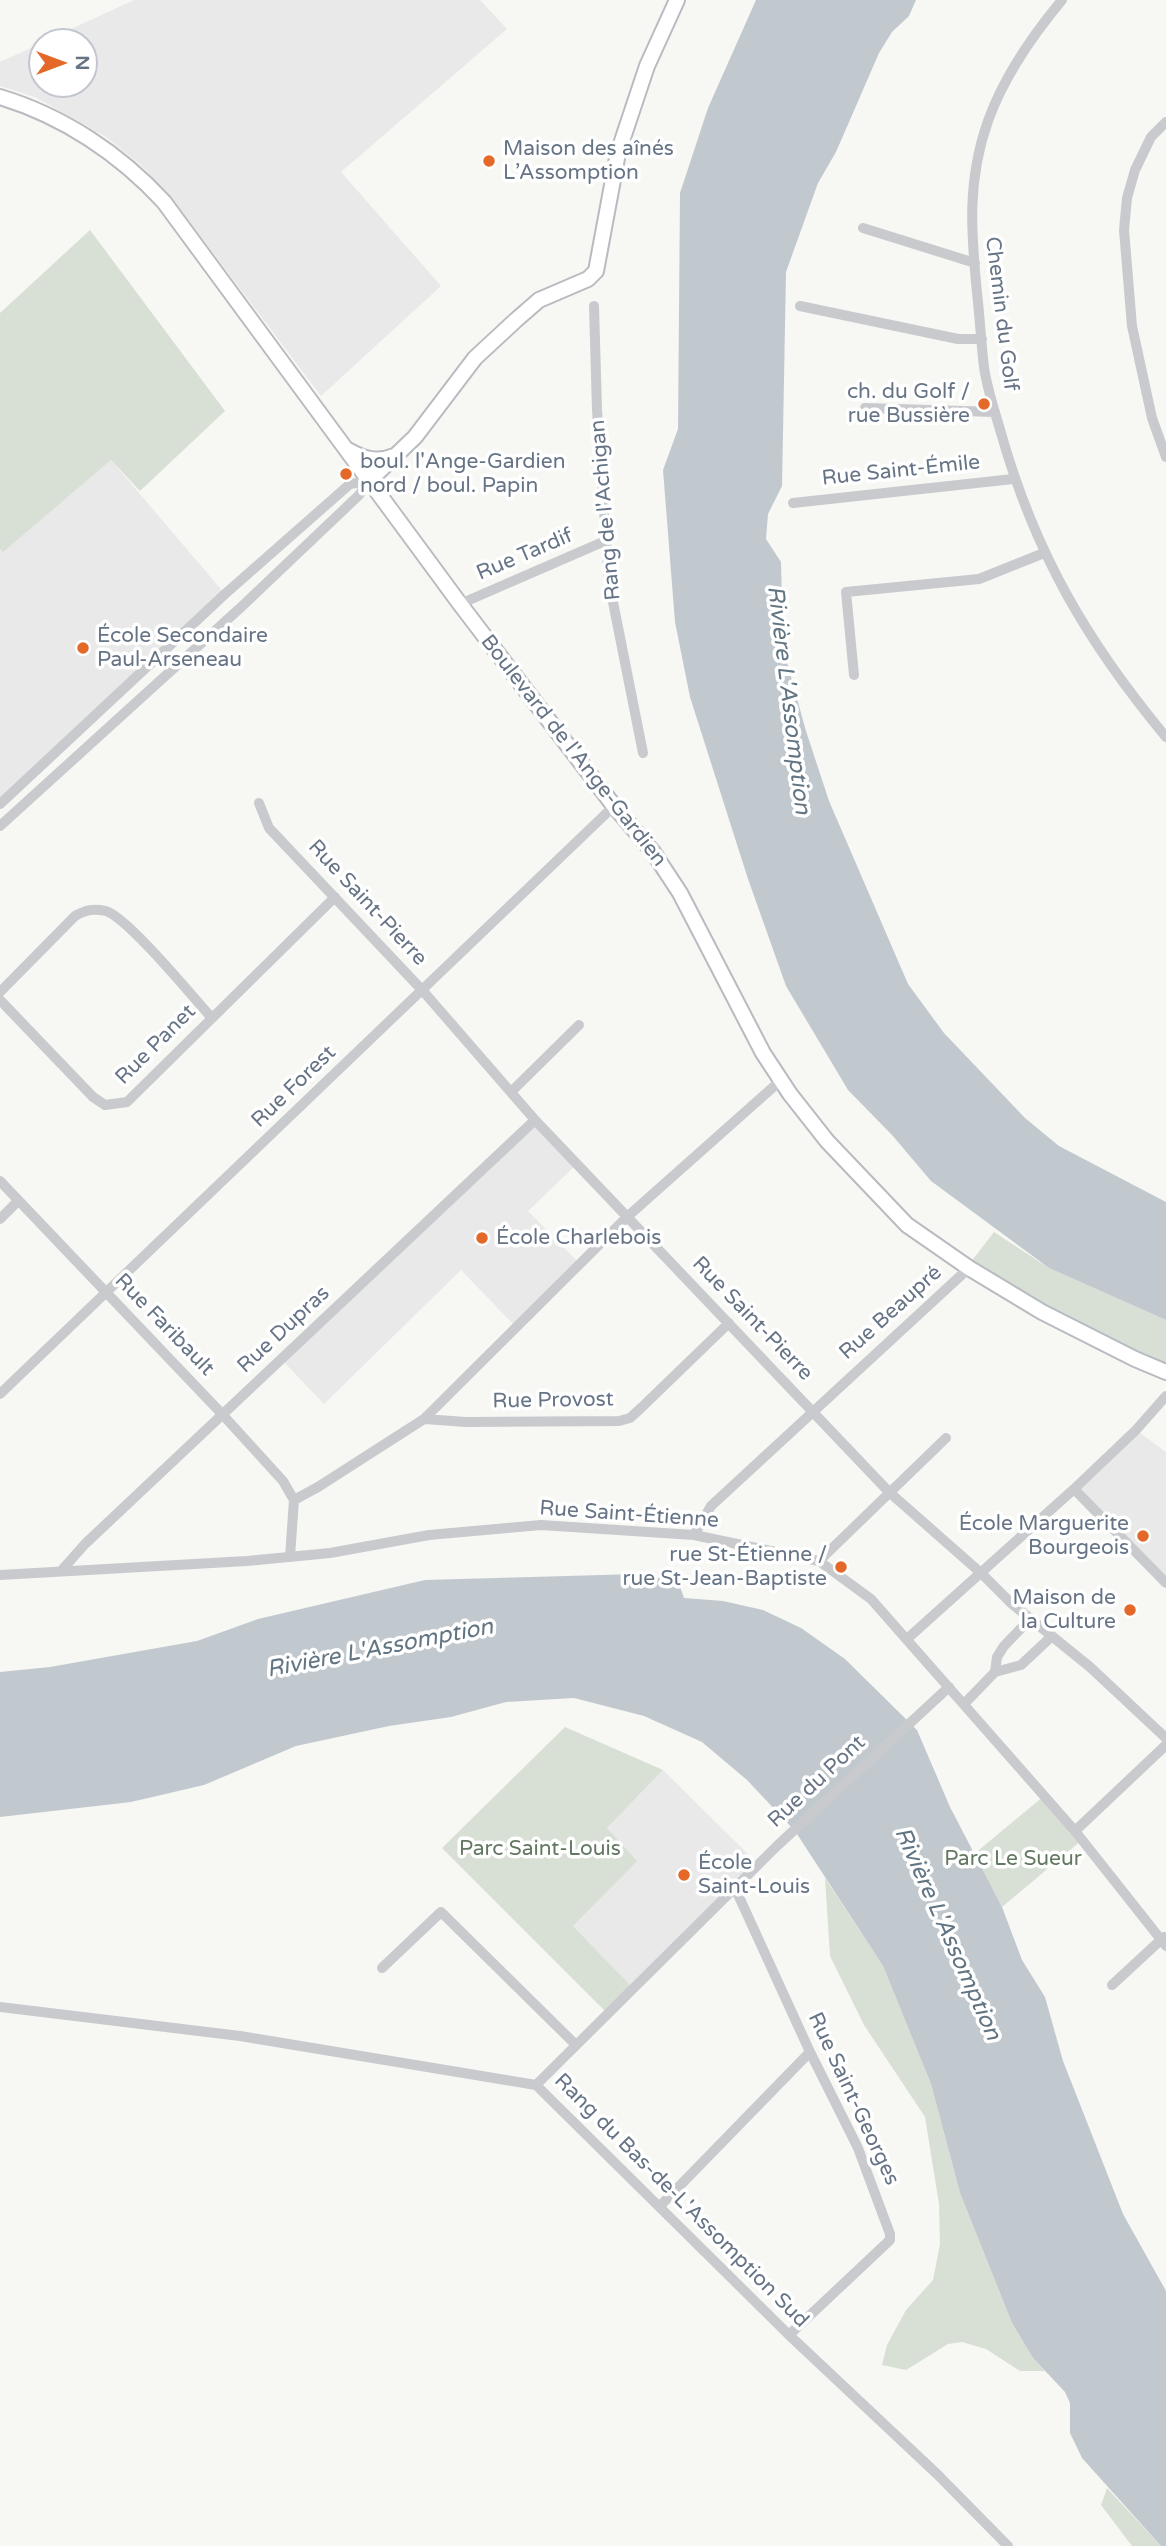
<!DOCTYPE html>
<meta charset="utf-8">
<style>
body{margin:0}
#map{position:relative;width:1166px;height:2546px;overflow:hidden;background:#f7f7f4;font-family:"Varela Round",sans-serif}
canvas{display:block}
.north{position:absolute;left:28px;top:28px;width:70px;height:70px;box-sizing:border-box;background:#fff;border:2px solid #c2c7cf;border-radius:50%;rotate:90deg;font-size:19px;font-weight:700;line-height:28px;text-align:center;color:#667486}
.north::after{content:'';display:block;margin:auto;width:24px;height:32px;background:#e46928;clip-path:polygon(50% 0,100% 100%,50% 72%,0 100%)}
</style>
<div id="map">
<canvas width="1166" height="2546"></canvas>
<div class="north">N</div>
</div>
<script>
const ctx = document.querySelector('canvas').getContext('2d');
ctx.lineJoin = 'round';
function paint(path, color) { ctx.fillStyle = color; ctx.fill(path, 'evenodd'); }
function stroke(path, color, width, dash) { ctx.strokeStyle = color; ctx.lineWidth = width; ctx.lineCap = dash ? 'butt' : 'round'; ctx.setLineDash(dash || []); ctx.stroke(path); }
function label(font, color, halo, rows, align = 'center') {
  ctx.font = font + ' "Varela Round",sans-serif'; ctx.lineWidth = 7; ctx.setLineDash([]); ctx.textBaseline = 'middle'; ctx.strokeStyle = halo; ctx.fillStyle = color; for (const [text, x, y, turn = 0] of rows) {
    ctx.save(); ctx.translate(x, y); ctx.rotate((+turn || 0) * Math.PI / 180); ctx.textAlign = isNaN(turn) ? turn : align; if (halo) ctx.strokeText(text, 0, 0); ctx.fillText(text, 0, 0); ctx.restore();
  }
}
paint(new Path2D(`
 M134 0H480L507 29 341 172 441 286 321 396 171 197 141 165 106 137 35 97 0 86V62L42 43V84H84V42H43Z
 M111 460 225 594 0 804V549L3 551Z
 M535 1120 577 1164 528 1211 580 1264 516 1327 461 1270 324 1404 281 1359Z
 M1136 1430 1166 1452V1583L1074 1489Z
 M663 1770 754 1860 735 1888 633 1988 573 1926 636 1861 607 1828Z`), '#e8e9e8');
paint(new Path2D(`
 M90 230 225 411 140 491 111 460 3 552 0 549V313Z
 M994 1232 1049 1268 1166 1320V1372L967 1267Z
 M565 1727 663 1770 607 1828 637 1861 573 1926 633 1988 607 2013 442 1848Z
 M1044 1796 1082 1840 1002 1907 974 1854Z
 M825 1878 883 1966 931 2084 960 2193 1012 2323 1033 2358 1045 2371H1020L986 2349 962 2342 948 2344 906 2370 882 2365 887 2345 906 2310 933 2280 940 2244 939 2204 925 2117 864 2025 830 1956Z
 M1107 2488 1161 2546H1132L1101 2505Z`), '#d8dfd5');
paint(new Path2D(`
 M756 0H916L909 16 892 32 879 53 836 152 818 183 786 272 782 486 768 514 766 539 781 562 783 648 806 731 829 801 908 984 944 1033 1025 1118 1059 1146 1166 1202V1320L1049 1268 931 1181 892 1135 848 1090 786 986 748 879 690 697 675 622 663 470 678 429 680 193 708 108Z
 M637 1574 678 1581 684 1598 723 1601 763 1610 801 1628 845 1659 917 1730 950 1807 1002 1907 1022 1960 1045 1997 1063 2061 1123 2214 1166 2291V2546H1161L1082 2458 1070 2433V2403L1065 2392 1033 2358 1012 2323 960 2193 931 2084 883 1966 795 1831 747 1780 702 1742 644 1716 574 1698 506 1702 451 1717 389 1726 296 1746 204 1785 131 1802 0 1817V1672L50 1667 197 1641 258 1619 425 1580Z`), '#c1c9cf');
const major = new Path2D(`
 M0 97C63 116 120 154 164 202L460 604 614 806 653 852 680 893 763 1053 790 1094 827 1141 907 1225 969 1268 1042 1312 1135 1359 1166 1372
 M348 450C364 459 377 463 394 456
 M369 481 415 437 475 358 516 320 539 300 588 279 596 271 618 153 647 66 677 0`);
stroke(major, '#b8bbc0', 18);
stroke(new Path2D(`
 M1062 0C1032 36 1004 76 988 121 967 180 971 232 977 293 980 318 981 343 984 367 987 389 995 412 1001 433 1035 553 1087 642 1166 737
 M1166 122 1151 137 1135 170 1127 198 1124 230 1132 326 1152 418 1166 457
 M863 228 975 263
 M594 306 597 410 609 582 643 753
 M800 306 958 339H982
 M865 408 995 412
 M793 503 1013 479
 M460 604 605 541
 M854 675 846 592 979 579 1044 553
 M259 803 269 828 423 991 535 1120 889 1492 981 1573 1011 1603 1090 1667 1166 1738
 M0 804 225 594 350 484 369 481
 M0 826 239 609 359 495 369 481
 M0 992 75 916C86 910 93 908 106 911 128 918 192 996 211 1017
 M0 1000 93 1097 105 1105 127 1102 335 897
 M512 1091 579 1025
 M0 1181 222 1414 283 1481 294 1500
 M0 1219 18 1201
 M0 1394 614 806
 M424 1419 466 1422 619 1421 630 1418 641 1408 729 1323
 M1074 1489 1166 1583
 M294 1500 318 1487 424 1419 627 1217 780 1081
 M694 1535 711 1506 969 1268
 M290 1557 294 1500
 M819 1561 946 1438
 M61 1571 85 1544 535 1120
 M0 1575 247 1561 330 1553 429 1535 541 1525 694 1535 819 1561 871 1599 1075 1831 1166 1946
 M907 1639 1074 1489 1136 1430 1166 1396
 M995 1672 1021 1665 1052 1636
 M964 1704 995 1672 997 1657 1004 1646 1031 1618
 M1075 1831 1166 1745
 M735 1888 810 2052 858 2148 890 2234V2240L789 2335
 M382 1968 441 1912 576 2045
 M1112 1985 1164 1937
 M0 2007 240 2036 536 2085 789 2335 937 2474 1008 2546
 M536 2085 778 1845 949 1687
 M660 2206 810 2052`), '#c8cace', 10);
stroke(major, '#fff', 14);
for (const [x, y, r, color] of [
 [489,161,7,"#e46928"],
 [984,404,7,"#e46928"],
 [346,474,7,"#e46928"],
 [83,648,7,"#e46928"],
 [482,1238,7,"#e46928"],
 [1143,1536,7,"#e46928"],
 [841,1567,7,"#e46928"],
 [1130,1610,7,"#e46928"],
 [684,1875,7,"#e46928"]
]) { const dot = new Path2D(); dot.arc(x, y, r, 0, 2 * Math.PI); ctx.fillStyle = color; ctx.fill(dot); stroke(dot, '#fff', 2.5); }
label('21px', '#667486', '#fff', [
 ["Maison des aînés",503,149],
 ["L’Assomption",503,173],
 ["ch. du Golf /",970,392,"right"],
 ["rue Bussière",970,416,"right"],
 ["boul. l'Ange-Gardien",360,462],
 ["nord / boul. Papin",360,486],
 ["École Secondaire",97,636],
 ["Paul-Arseneau",97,660],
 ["École Charlebois",496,1238],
 ["École Marguerite",1129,1524,"right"],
 ["Bourgeois",1129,1548,"right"],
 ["rue St-Étienne /",827,1555,"right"],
 ["rue St-Jean-Baptiste",827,1579,"right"],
 ["Maison de",1116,1598,"right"],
 ["la Culture",1116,1622,"right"],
 ["École",698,1863],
 ["Saint-Louis",698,1887]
], 'left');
label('21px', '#667486', '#fff', [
 ["Chemin du Golf",1001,314,83],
 ["Rue Saint-Émile",901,471,-6],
 ["Rang de l'Achigan",606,510,-95],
 ["Rue Tardif",525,555,-23],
 ["Boulevard de l'Ange-Gardien",573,751,52],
 ["Rue Saint-Pierre",367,903,47],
 ["Rue Panet",156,1045,-45],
 ["Rue Forest",294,1087,-44],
 ["Rue Beaupré",891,1313,-42],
 ["Rue Saint-Pierre",752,1319,46],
 ["Rue Faribault",164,1325,46],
 ["Rue Dupras",284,1330,-43],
 ["Rue Provost",553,1401,-1],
 ["Rue Saint-Étienne",629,1515,4],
 ["Rue du Pont",817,1782,-43],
 ["Rue Saint-Georges",853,2099,65],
 ["Rang du Bas-de-L'Assomption Sud",681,2201,45]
]);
label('21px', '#637861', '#fff', [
 ["Parc Saint-Louis",540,1849],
 ["Parc Le Sueur",1013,1859]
]);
label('italic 23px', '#627582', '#fff', [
 ["Rivière L'Assomption",788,700,83],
 ["Rivière L'Assomption",380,1649,-11],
 ["Rivière L'Assomption",947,1934,66]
]);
</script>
